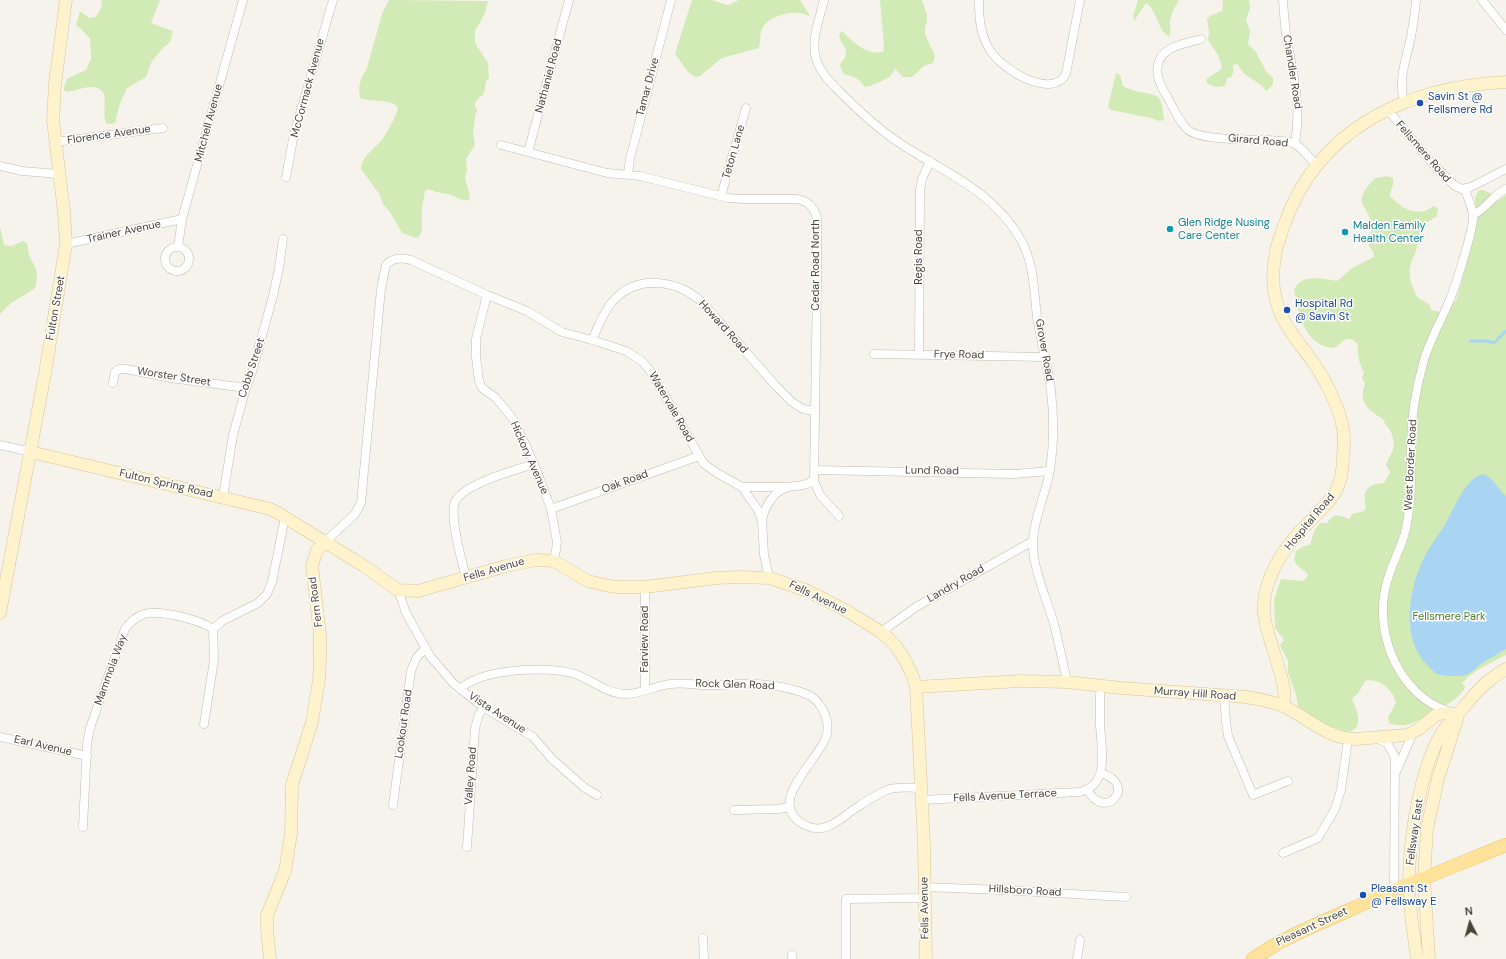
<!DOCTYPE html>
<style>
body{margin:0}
#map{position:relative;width:1506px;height:959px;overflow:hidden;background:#f6f3ec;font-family:"DM Sans",sans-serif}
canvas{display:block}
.north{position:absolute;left:1450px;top:903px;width:40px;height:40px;-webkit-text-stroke:3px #fff;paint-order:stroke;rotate:354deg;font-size:11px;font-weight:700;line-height:16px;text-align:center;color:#4b4439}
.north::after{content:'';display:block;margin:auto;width:14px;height:18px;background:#4b4439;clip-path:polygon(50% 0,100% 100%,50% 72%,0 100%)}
</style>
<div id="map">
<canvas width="1506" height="959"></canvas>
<div class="north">N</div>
</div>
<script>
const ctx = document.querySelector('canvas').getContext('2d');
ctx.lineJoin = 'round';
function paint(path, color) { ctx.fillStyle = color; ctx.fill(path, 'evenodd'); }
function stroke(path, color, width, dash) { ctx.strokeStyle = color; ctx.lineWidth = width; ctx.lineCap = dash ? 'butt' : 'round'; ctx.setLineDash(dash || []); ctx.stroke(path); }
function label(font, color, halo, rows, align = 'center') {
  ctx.font = font + ' "DM Sans",sans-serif'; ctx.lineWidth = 3; ctx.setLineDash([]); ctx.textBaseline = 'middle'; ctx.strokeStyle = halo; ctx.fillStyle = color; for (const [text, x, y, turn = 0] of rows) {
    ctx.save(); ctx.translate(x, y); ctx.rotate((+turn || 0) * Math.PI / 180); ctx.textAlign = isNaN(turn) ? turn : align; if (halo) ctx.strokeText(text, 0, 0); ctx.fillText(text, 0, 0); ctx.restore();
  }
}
paint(new Path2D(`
 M101 0H160L151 23 173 31 170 42 163 48 152 61 146 77 127 88 120 103 115 123 107 124C99 112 115 86 89 87 81 88 74 91 67 92L64 90V87L67 79 86 70 91 59 90 39 83 31 76 25 80 11 89 18 96 17 102 6Z
 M389 0 488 1 485 13 475 31V43L488 63 489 78 486 81 484 94C479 98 475 99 475 107L477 109 475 117 473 133 475 145 466 159 467 171 465 178 470 196 469 200C461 202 456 196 448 194 444 193 440 193 436 192 431 190 430 188 425 191L422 207V231L418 238C412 238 408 234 402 233L390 212 383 204 380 195 361 169C362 156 373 150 381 141 386 135 397 115 398 107 390 98 373 103 360 98L359 88 361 79 367 68 382 14Z
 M692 0H711L728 5 739 0H800L810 16C806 15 802 13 798 13 787 12 769 17 763 27 759 33 761 41 759 48L722 58 700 76 696 77 688 72 675 54Z
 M880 0H922L927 15V22L925 27V34L935 56 933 63 924 66 912 77H903L894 68C894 71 894 72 892 74 890 78 870 87 865 87 863 85 861 82 859 80 852 74 841 78 840 64L845 58 846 49 841 42 839 34 842 31C853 42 865 55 883 52L884 46Z
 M1138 0H1179C1175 7 1172 12 1170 20 1169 26 1172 30 1169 36 1157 30 1158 11 1146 3L1134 21 1133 16Z
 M1223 0H1249L1250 8 1246 20 1250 31 1248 44 1256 52 1267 73 1273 78V85L1266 91C1261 83 1252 80 1245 74 1242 72 1240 67 1237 64L1233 65V73L1231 77 1227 78 1225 86 1216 87 1208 84 1206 80C1211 74 1218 74 1222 67L1218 55 1208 40 1209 32 1207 19 1210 16 1222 11Z
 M1116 73 1120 75 1123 86C1134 93 1147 91 1158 97L1162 104 1164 120 1159 121 1151 118 1111 110 1108 107Z
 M1387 176 1393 178C1394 185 1391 189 1390 196 1401 208 1418 219 1433 206L1438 208 1437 216C1416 229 1422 231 1416 251 1415 255 1412 259 1411 263 1407 274 1412 288 1418 298L1429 304 1431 310 1444 313 1456 300 1465 270 1469 236 1476 213 1475 197 1479 190C1490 190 1491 195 1498 201L1506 195V655C1490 663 1474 670 1462 683L1465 686C1465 698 1416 725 1404 725 1400 725 1393 725 1389 723L1388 717 1396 703C1394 690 1378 677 1365 681L1359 692 1352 699C1356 708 1360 717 1357 727L1350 732 1331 727 1323 722 1314 720 1308 713 1298 706 1296 694 1288 673V661L1280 645 1284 640 1275 628 1274 600 1281 579 1303 581 1308 576 1307 573 1297 565 1294 560 1296 551 1304 546 1310 545 1314 531 1320 523H1327C1335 512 1337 515 1349 519L1352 514 1364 511 1366 508C1362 491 1367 484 1384 483L1390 472 1386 465C1392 451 1397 448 1391 432 1389 427 1385 426 1383 419 1368 410 1358 402 1365 384L1362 378 1364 373C1359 363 1357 355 1358 344L1352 339H1346L1334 348C1304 346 1299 314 1294 290 1301 273 1322 279 1337 281L1352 268 1374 257 1373 251 1369 246C1369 238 1373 230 1371 222 1370 215 1366 211 1363 205 1358 195 1369 185 1375 178Z
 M0 227 4 245 12 246 23 241 27 243 29 255 36 269 37 277 36 285 34 289 11 303 0 314Z`), '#d2eab5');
paint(new Path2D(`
 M1483 474C1493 477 1498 490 1506 496V649C1498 654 1490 658 1482 663 1477 667 1471 674 1465 675 1458 677 1444 676 1437 674 1434 672 1431 669 1428 666 1401 640 1408 591 1423 560 1429 546 1440 534 1447 521 1455 506 1466 478 1483 474Z`), '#a9d4f2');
stroke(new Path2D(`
 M1471 341H1487L1494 343 1506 331`), '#a9d4f2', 3);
const street = new Path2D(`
 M824 0C820 17 812 37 815 54 818 71 829 81 841 93 858 110 875 126 895 140 940 171 992 188 1021 240 1034 263 1034 291 1037 317 1041 342 1048 366 1051 391 1054 417 1054 444 1050 470 1046 493 1035 515 1033 539 1031 565 1047 599 1054 624 1059 643 1063 663 1067 682
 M979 0C979 18 980 35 990 50 1001 69 1051 100 1066 74L1080 0
 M1283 0C1284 15 1285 31 1288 46 1295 82 1301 107 1295 144
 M1482 0 1506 30
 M1201 39C1187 43 1165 46 1159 61 1154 74 1161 87 1168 98 1173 108 1179 121 1187 129 1199 141 1250 139 1268 140 1276 141 1288 140 1295 144 1302 147 1311 160 1317 166
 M1404 102C1398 79 1406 60 1411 37 1413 25 1415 13 1416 0
 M1388 110 1431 162 1455 186 1462 189 1471 187 1506 169
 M55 142 163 128
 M501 145 607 173 640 176 728 198 743 199H797C808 201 815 208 817 219V284L814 481 820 495 839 516
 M528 152 569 0
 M0 166 22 171 58 174
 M628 174 630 159 671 0
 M286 177 294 134 333 0
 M721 196 746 108
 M1473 215C1486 209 1493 195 1506 189
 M66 244 182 219
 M178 247 182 219 243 0
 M165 259a12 12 0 1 1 24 0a12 12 0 1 1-24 0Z
 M487 295 476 339V357L479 381 482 388 496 398 513 419 522 437 534 464 551 509 557 542 556 550 554 561
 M592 340C598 327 603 313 612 302 637 273 678 280 703 303L775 385 792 402 803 409 815 411
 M874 354 1045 357
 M919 354 920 190 922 179 930 161
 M113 383 115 372 119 369H126L171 378 246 388
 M0 445 31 452
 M815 470 1014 474 1049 471
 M742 487H786
 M223 497 233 435 246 388 252 372 273 296 279 268 283 239
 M551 509 699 456
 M762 521C764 507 774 491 788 487 797 485 807 487 814 479
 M325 542 355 514 361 503 381 289 386 265C393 257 402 258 411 260L487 295 527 311 562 332 592 340 626 351 642 361 651 372 704 464 717 473 742 487 758 510 762 521 764 555 769 578
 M466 578C462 561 449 517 455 502 463 484 515 470 534 464
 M645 587V690
 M398 590 406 613 430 656 453 683 483 707 533 737 552 759 585 788 597 795
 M213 629 222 621 258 603 267 594 272 582 285 517
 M881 632 916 607 1033 541
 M460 689C481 669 548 665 575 674 593 680 606 694 626 694 641 694 655 686 670 684 683 682 695 685 708 685 717 686 725 684 734 684 755 683 777 684 798 691 806 694 814 696 819 704 826 713 830 726 826 737 817 763 762 805 807 826 826 835 842 817 856 808 866 801 876 795 887 790 897 786 911 788 922 788
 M1224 695 1226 721 1228 736 1253 795 1288 781
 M1448 711C1401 696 1375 637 1385 590 1388 573 1396 558 1402 542 1405 534 1407 524 1408 516 1413 493 1410 469 1411 446 1411 417 1416 388 1424 360 1430 340 1440 323 1448 304 1456 286 1461 267 1467 247 1469 237 1474 225 1473 215 1472 206 1467 197 1465 189
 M0 737 87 756
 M1378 739 1387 743 1395 757 1394 890
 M1397 770 1413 733
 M1087 789C1104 823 1139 785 1101 773
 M922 800 1079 792C1111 786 1101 747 1100 725 1100 715 1100 706 1100 696L1101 686
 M393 805 411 671 417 657 426 648
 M734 810 778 809 790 807
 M83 827 87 744 90 728 125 629C130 622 136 617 144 614 160 609 200 620 213 629L214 660 204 724
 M467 847 475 729 478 717 483 707
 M1283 853 1318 838 1335 809 1341 790 1348 739
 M924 887 1002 890 1126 897
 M703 938 704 959
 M792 955V959
 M846 959V899L925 898
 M1077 959 1080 940`);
const secondary = new Path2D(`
 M31 452 270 509 278 513 364 566 398 590 418 591 506 566 536 560 554 561 588 581 604 585 617 587H645L716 578 740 577 769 578 808 591 847 611 881 632 896 646 905 660 913 677 916 687 924 844 926 959
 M0 613 45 373 66 244 64 212 53 120 55 84 66 0
 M916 687 1021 681 1067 682 1121 688 1246 697C1259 699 1271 701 1283 706 1309 718 1325 738 1356 739L1407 735 1419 729 1436 715 1444 713 1458 714
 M1283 706C1292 687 1261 631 1264 604 1266 573 1287 544 1308 523 1317 513 1328 504 1335 493 1341 482 1343 470 1343 457 1344 448 1345 438 1343 429 1340 409 1325 379 1313 362 1299 342 1282 325 1276 300 1272 285 1273 266 1276 251 1277 244 1281 236 1283 228 1317 128 1406 87 1506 82
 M270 959 267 929V915L285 871 291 834 292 785 312 722 319 680 320 659V635L312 566 317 550 325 542
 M1417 959C1414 934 1409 909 1409 883 1409 840 1420 764 1445 728 1449 723 1454 719 1458 714 1473 696 1484 681 1506 669
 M1429 959 1424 878 1427 829 1438 779 1457 719`);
const primary = new Path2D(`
 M1253 959C1281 939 1313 926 1345 912 1398 888 1452 867 1506 845`);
stroke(street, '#c2bbae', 9);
stroke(secondary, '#d6c79b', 13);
stroke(primary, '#e6c16a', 14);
stroke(street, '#fff', 8);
stroke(secondary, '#fff3cd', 12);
stroke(primary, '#ffe39c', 13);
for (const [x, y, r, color] of [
 [1420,103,4,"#1a4fb4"],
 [1170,229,4,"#0f9aa8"],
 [1345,232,4,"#0f9aa8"],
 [1287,310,4,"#1a4fb4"],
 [1363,895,4,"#1a4fb4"]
]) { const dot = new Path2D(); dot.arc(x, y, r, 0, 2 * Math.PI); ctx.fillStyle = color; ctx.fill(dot); stroke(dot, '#fff', 1.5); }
label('11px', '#4b4439', '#fff', [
 ["Chandler Road",1292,72,81],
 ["Nathaniel Road",549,76,-75],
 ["Tamar Drive",648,87,-75],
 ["McCormack Avenue",308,88,-75],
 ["Mitchell Avenue",209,123,-75],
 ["Florence Avenue",109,135,-8],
 ["Girard Road",1258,141,5],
 ["Teton Lane",734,152,-74],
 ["Fellsmere Road",1423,152,49],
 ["Trainer Avenue",124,232,-12],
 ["Regis Road",919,257,-90],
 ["Cedar Road North",816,265,-90],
 ["Fulton Street",56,308,-80],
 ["Howard Road",723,327,48],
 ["Grover Road",1044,350,80],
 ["Frye Road",959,355,1],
 ["Cobb Street",252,368,-72],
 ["Worster Street",174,377,9],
 ["Watervale Road",671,407,60],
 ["Hickory Avenue",529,458,66],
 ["West Border Road",1411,465,-87],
 ["Lund Road",932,471,1],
 ["Oak Road",625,482,-20],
 ["Fulton Spring Road",166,484,13],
 ["Hospital Road",1310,522,-50],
 ["Fells Avenue",494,570,-16],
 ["Landry Road",956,584,-30],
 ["Fells Avenue",818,598,26],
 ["Fern Road",316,602,-97],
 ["Farview Road",645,639,-90],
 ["Mammola Way",111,670,-70],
 ["Rock Glen Road",735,685,2],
 ["Murray Hill Road",1195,694,4],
 ["Vista Avenue",497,713,33],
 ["Lookout Road",404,724,-82],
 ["Earl Avenue",43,746,13],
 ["Valley Road",471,776,-86],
 ["Fells Avenue Terrace",1005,796,-3],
 ["Fellsway East",1415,832,-82],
 ["Hillsboro Road",1025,891,3],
 ["Fells Avenue",925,908,-91],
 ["Pleasant Street",1312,927,-25]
]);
label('11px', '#164399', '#fff', [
 ["Savin St @",1428,97],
 ["Fellsmere Rd",1428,110],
 ["Hospital Rd",1295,304],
 ["@ Savin St",1295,317],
 ["Pleasant St",1371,889],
 ["@ Fellsway E",1371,902]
], 'left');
label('11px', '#0d838f', '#fff', [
 ["Glen Ridge Nusing",1178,223],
 ["Care Center",1178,236],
 ["Malden Family",1353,226],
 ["Health Center",1353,239]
], 'left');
label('11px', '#4a7f2a', '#fff', [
 ["Fellsmere Park",1449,617]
]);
</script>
